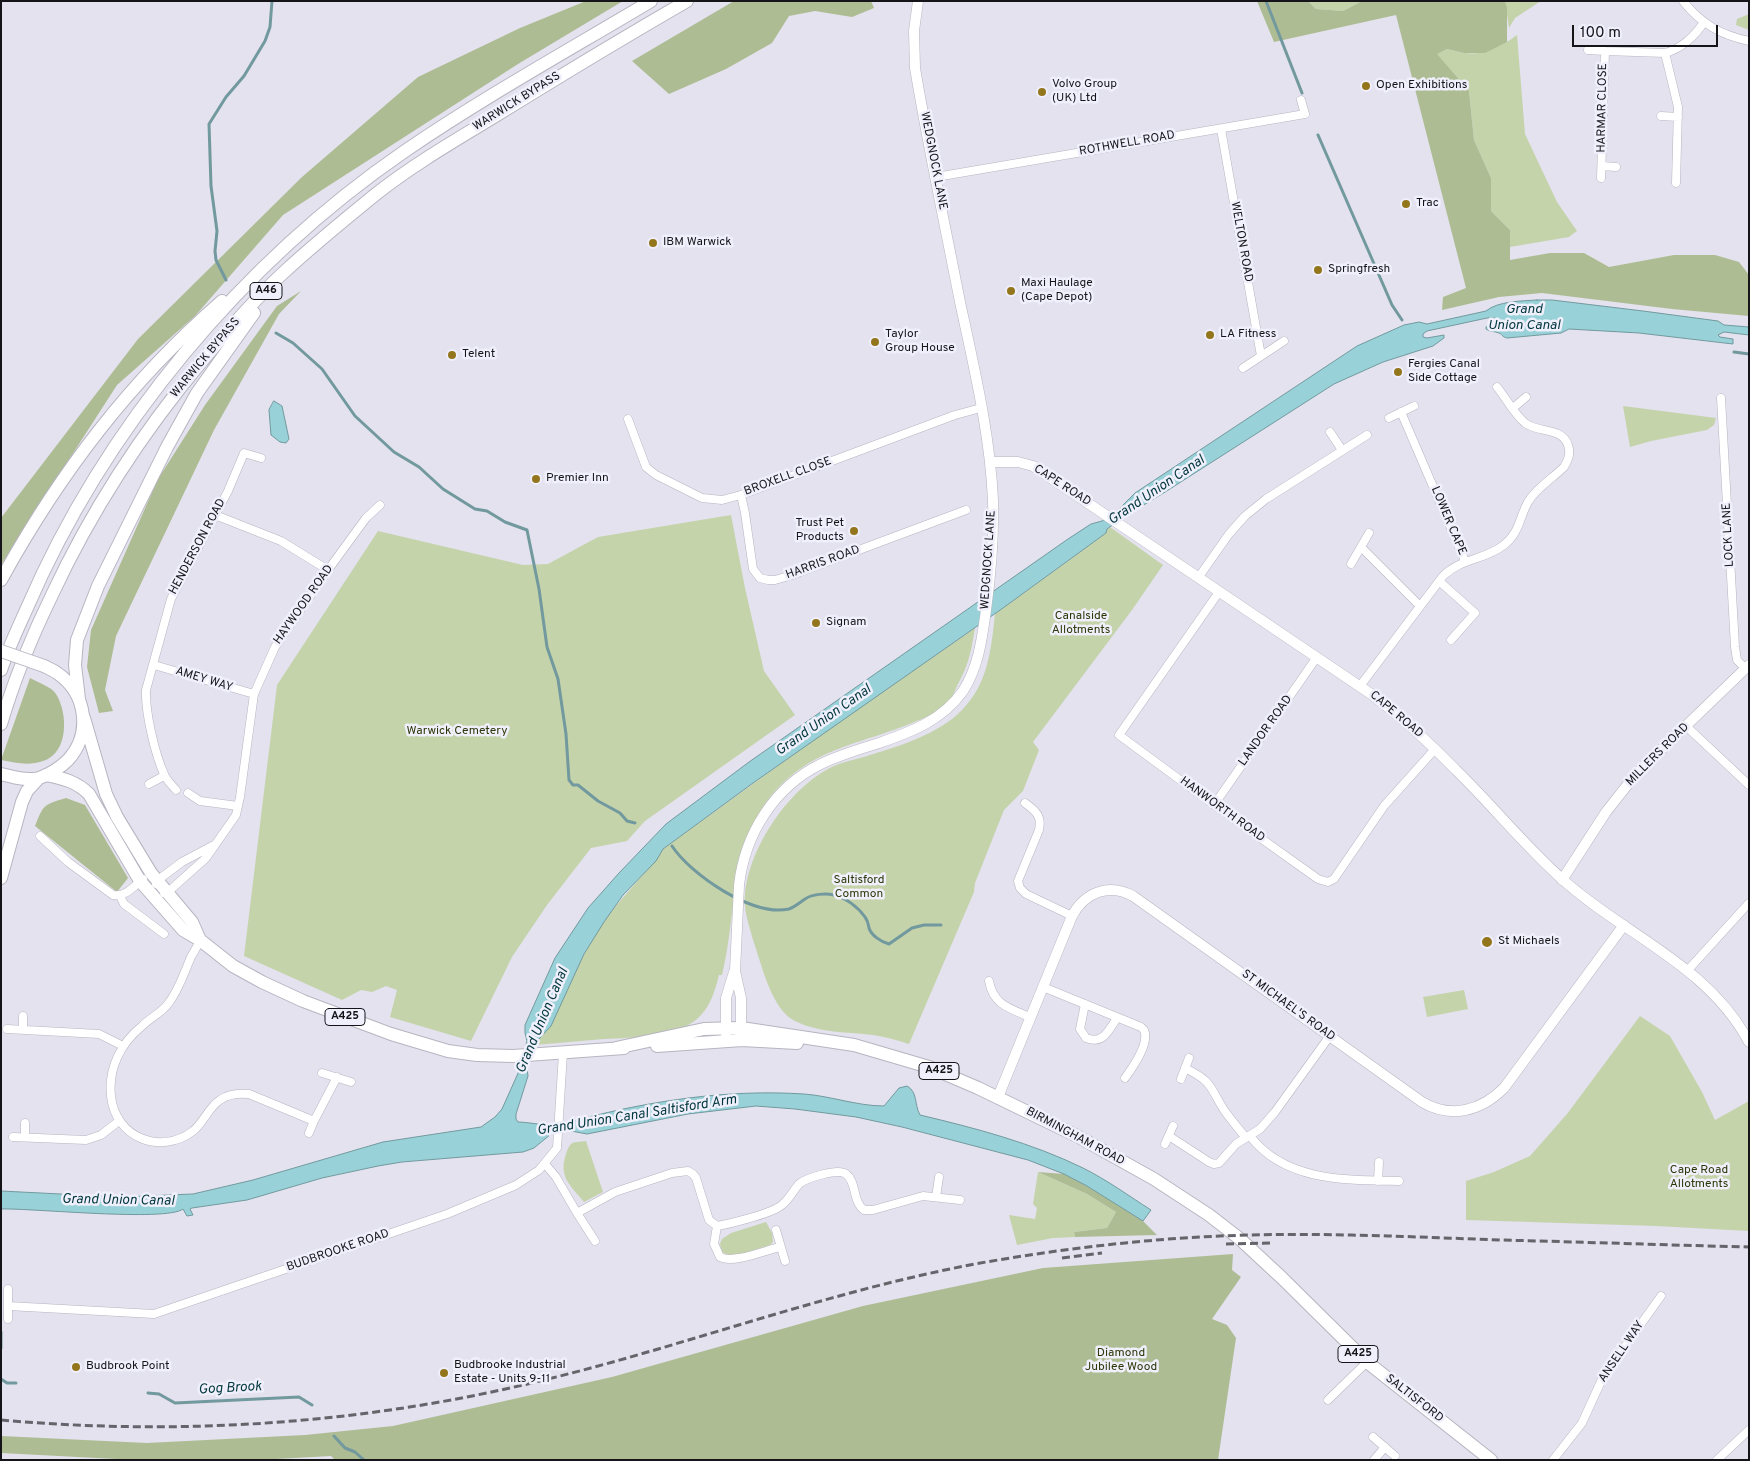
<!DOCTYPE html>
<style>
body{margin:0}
#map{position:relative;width:1750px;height:1461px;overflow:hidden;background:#e3e2ee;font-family:Overpass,sans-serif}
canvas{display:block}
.frame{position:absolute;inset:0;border:2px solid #151418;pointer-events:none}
.scale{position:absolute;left:1572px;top:25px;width:146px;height:22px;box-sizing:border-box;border:2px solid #151418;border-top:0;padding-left:6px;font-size:15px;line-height:18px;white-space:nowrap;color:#151418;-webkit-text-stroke:4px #f0effc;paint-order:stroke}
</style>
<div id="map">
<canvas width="1750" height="1461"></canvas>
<div class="frame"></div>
<div class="scale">100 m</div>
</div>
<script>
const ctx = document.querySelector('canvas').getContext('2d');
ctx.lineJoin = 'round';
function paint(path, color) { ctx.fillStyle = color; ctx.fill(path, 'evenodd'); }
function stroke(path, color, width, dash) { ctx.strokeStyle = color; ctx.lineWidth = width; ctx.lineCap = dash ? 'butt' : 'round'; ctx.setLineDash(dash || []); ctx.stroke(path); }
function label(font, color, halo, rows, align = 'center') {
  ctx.font = font + ' Overpass,sans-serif'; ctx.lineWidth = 5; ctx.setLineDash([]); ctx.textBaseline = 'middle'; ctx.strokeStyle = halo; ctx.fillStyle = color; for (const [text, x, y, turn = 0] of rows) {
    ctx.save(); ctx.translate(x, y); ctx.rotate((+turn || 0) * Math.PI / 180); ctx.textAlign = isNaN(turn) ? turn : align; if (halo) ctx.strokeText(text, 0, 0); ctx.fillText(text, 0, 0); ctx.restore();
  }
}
paint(new Path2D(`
 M1308 1H1362L1343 11 1316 9Z
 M1505 1H1541L1515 18 1509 28Z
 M1749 14V30L1736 25 1737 19Z
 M1517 35 1525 134 1557 202 1577 231 1569 237 1510 247V230L1491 211V178L1474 140 1469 91 1436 54 1447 49C1470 55 1479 56 1500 45 1507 42 1512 39 1517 35Z
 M1623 406 1716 418 1714 425 1707 430 1651 441 1630 447Z
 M731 515 745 588 764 671 795 715 645 821 627 841 591 848 547 905 512 957 471 1041 390 1017 397 990 386 986 372 992 361 990 342 1000 244 956 277 685 378 531 523 565 548 564 598 537Z
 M1110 527 1163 565 1132 610 1033 742 1039 750 1023 791 1004 810 975 883 974 892 909 1044C897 1040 886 1037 873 1035 848 1032 819 1033 795 1021 772 1010 762 966 754 943 751 932 746 918 745 906 742 856 788 787 834 766 845 761 858 759 870 755 900 746 938 734 961 711 988 684 991 651 995 614L1106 533 1107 529Z
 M975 628C971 652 969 664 957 686 955 691 952 698 948 702 939 713 924 718 912 723 853 747 803 749 763 807 730 855 736 920 722 975H719C715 991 710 1008 697 1019 673 1039 634 1037 604 1039 581 1041 558 1043 535 1045 539 1036 548 1032 552 1023 568 988 582 952 605 920 623 895 646 874 663 849L830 728Z
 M1464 990 1468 1009 1427 1017 1423 997Z
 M1640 1016 1670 1036 1702 1092 1715 1120 1749 1101V1231L1656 1226 1466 1220V1181L1494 1172 1530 1156 1567 1114Z
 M586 1141 603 1192 584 1202C571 1186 558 1177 566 1154 571 1140 572 1143 586 1141Z
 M1038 1172 1087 1194 1116 1212 1107 1228 1074 1232 1075 1237 1053 1238 1017 1245 1009 1215 1035 1219 1037 1208 1033 1204Z
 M766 1222 772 1233 773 1242 770 1245 735 1256H730L722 1252 720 1244 722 1239 731 1233Z`), '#c5d3ab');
paint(new Path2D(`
 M586 1H623L518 64 283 215 195 316 117 385 1 565V518L138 339 302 177 418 77 520 28Z
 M734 1H871L874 8 852 17 815 11 789 16 772 43 726 69 669 94 632 61Z
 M1257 1H1308L1316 9 1343 11 1362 1H1505L1507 8V42L1485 53H1464L1447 49 1437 54 1469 91 1474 140 1491 178V211L1510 230V260L1550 253H1584L1609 267 1674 255H1715L1739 262 1749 275V316L1672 309 1542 293 1499 297 1442 310 1443 297 1466 288 1396 15 1274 42Z
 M301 291 279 314 214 430 116 636 105 690 113 711 99 713 87 667 91 630 158 479 205 405 277 306Z
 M30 678C37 682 52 687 56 694 68 713 69 753 43 761 29 766 16 763 1 760Z
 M66 798 85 805 128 878 117 892 35 826C44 804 43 805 66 798Z
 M1038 1172 1064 1174 1087 1186 1143 1221 1157 1235 1075 1237 1074 1232 1107 1228 1116 1212 1087 1194Z
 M1233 1254 1232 1270 1241 1277 1212 1319 1227 1325 1236 1338 1218 1460H335L331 1456 258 1460H135L1 1453V1436L147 1443 305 1435 393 1426 612 1377 863 1306 1043 1268Z`), '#aebc93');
const water = new Path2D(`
 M1537 300H1552L1643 311 1718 321 1724 325 1749 327V335L1724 332 1718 335 1720 337 1733 339V344L1639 333 1569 329 1561 333 1507 338C1502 337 1502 334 1499 333 1494 331 1490 332 1486 329V327L1497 321 1496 318H1487L1427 331 1423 334V337L1427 338 1444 335V338L1433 346 1383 362 1334 384 1162 494 1125 516 1107 529 1106 533 1003 608 753 783 663 849 656 861 623 895 604 922 584 954 551 1026 537 1041 527 1068 528 1076 516 1114V1119L518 1122C529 1122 558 1128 567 1126 568 1125 572 1122 573 1121 649 1101 726 1089 804 1094 831 1096 857 1106 884 1106L899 1088 907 1086C918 1092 914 1104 920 1115 975 1128 1032 1143 1083 1168 1107 1180 1129 1196 1151 1210L1143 1221 1087 1186 1064 1174 1028 1160 902 1127 856 1117 795 1109 756 1106 688 1114 587 1134 571 1131 551 1134 534 1148 523 1152 402 1162 378 1166 322 1178 247 1200 192 1208 190 1209 193 1215 187 1216 183 1209C166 1222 32 1208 1 1209V1191L120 1197 193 1194 253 1180 383 1142 481 1127 495 1117 502 1109 519 1071 527 1041 525 1033V1025L555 958 588 908 619 873 666 824 749 762 1068 539 1091 524 1102 521 1119 509 1135 493 1357 346 1404 325 1419 322 1427 324 1486 311C1498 301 1522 301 1537 300Z
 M274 401 282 406 289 439 286 443 280 442 271 435 269 410Z`);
paint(water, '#98d2d8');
stroke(water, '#71999e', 1);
paint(new Path2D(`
 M538 1045 529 1068 516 1069 523 1046Z
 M571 1119V1134L552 1137 549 1140V1123H566Z`), '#e3e2ee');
stroke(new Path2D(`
 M1266 1 1302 93
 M1318 135 1392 305 1402 320
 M226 280 216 260 215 251 217 231 211 186 209 124 226 97 244 76 265 41 270 27 272 1
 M276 333 293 343 322 369 355 416 394 452 419 467 443 489 475 509 487 511 505 522 527 530 539 589 547 647 558 679 566 734 569 780 573 785H578L598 801 620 813 627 821 635 823
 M1734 352 1749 354
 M672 846C691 875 753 917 789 909 795 907 799 903 805 899 812 894 826 893 834 895 846 898 858 907 865 917 868 921 868 923 869 928 871 935 881 942 889 944L912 928 924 925H941
 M1 1332V1348
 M1 1379 7 1383H16
 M148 1393 159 1394 175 1403 299 1397 312 1405
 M334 1436 345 1448 355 1452 364 1460`), '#71999e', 3);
const minor = new Path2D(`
 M1683 1C1701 24 1721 35 1749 41
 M1588 50 1605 51
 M1665 53 1678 107 1676 183
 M1661 116 1678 117
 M1221 129 1261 356
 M1602 166 1616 167
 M936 177 1305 114 1301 100
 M1601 178 1605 51 1665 53C1681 49 1695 36 1704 22
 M1243 368 1284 341
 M1721 398 1735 647 1737 660 1745 668
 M1513 408 1526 397
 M1401 412 1465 561
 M1389 418 1414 406
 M628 419 646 467 656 475 702 498 722 500 741 495 955 415 981 408
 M1330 432 1342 450
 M741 495 745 513 753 569 760 578 768 580H775L792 575 966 510
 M215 515 281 541 328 570
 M1361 547 1420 606
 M1351 564 1369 533
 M1198 578 1229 534 1245 516 1266 499 1367 435
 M1439 581 1475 613 1451 640
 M1219 592 1119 735 1210 802 1318 879 1328 882 1334 879 1384 806 1435 749
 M154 665 254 694
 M1360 686 1443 576C1461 558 1485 560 1504 545 1520 532 1519 518 1528 502 1536 488 1553 478 1564 467 1568 460 1571 454 1568 445 1562 427 1538 433 1525 423 1514 414 1506 398 1497 387
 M1686 726 1749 785
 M149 784 164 776
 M176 790C172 785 166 780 164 774 155 754 145 712 146 690L171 599 228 491 244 453 261 458
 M188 793 200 801 238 806
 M1025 803C1036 811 1042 816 1039 830L1018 881 1020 888 1026 894 1072 916
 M1214 805 1317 657
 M40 836 68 862 113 895C126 897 134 886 143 879
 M156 884 158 880 182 862 214 845
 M164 893 168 892 206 858 236 815 240 797 254 694 275 647 328 570 366 518 380 505
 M120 896 124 904 164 934
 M200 940C198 946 194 951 191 957 184 973 179 990 168 1004 161 1013 150 1018 142 1026 121 1043 108 1068 111 1096 115 1137 160 1156 193 1131 204 1122 208 1108 220 1100 228 1094 238 1093 249 1094L314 1121 337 1077
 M1688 970 1749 903
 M989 981C993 1005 1011 1009 1030 1017
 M1043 987 1141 1027 1144 1030C1150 1043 1133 1067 1125 1078
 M1085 1004 1080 1029 1086 1038C1103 1045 1109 1030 1117 1018
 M7 1029 99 1034 123 1046
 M23 1030V1016
 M1185 1068C1213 1082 1209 1086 1224 1110 1231 1120 1239 1129 1246 1138
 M322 1073 351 1082
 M1181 1079 1189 1058
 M309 1133 314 1121
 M1169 1136 1209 1162 1214 1164 1219 1163 1236 1144 1260 1129 1275 1112 1329 1037
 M1250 1136C1285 1182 1347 1180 1399 1181
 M13 1137 86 1140 101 1135 119 1121
 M25 1137V1123
 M1165 1144 1173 1126
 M545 1164 556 1177 577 1213 615 1192 672 1173 688 1171 693 1174 696 1178 709 1220 717 1226C729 1224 769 1214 779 1207 788 1202 792 1192 799 1184 806 1178 838 1168 846 1174 857 1182 852 1201 864 1210H873L923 1196 960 1200
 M1378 1181 1379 1162
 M936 1197 939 1177
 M577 1213 595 1241
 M717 1226 714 1244 720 1257C733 1264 766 1250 780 1247
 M776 1230 785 1261
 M8 1289V1319
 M8 1306 154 1314 447 1214 516 1185 539 1170 557 1148 563 1053
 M1328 1400 1367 1362
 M1373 1437 1395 1456
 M1374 1460 1385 1447
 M1553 1460 1582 1423 1603 1377 1661 1296
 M1717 1460 1749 1430`);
const tertiary = new Path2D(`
 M990 462H1018L1033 466 1371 694C1401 717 1430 743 1456 770 1492 805 1524 845 1562 879 1624 935 1708 965 1749 1042
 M1562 880 1606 812 1636 774 1749 665
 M726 1034V998L734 972
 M741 1034V998L735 971 739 885C745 834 774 787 821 764 839 755 860 749 879 743 911 732 943 720 963 691 979 666 982 638 986 610 991 573 994 537 993 500 990 434 974 367 960 302 945 225 928 146 915 68L914 31 918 1
 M998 1097 1072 916C1085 892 1109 883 1133 896L1422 1102C1451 1119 1481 1111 1504 1088L1624 925`);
const primary = new Path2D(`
 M84 718 106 794 117 817 151 873 192 922 200 940
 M46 775C63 778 77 782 89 794L140 881 183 930 200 940 233 966 262 982 303 1001 391 1034 448 1051 477 1055 513 1056 624 1048
 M657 1046 742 1040 797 1043
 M616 1048 704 1029 741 1028 854 1045 929 1067 978 1088 1077 1136 1154 1179 1209 1215 1240 1239 1282 1278 1367 1362 1491 1460`);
const trunk = new Path2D(`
 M1 580C60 473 130 381 222 301
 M1 670C8 649 18 628 27 608 105 427 242 263 405 151 484 97 569 50 651 1
 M79 699 75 665 77 640 98 586 167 447 197 393 254 313
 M1 724C14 680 32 636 52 595 92 509 141 434 202 361 227 331 253 301 282 274 312 246 344 220 376 194 414 164 456 140 497 115 560 76 623 38 687 1
 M1 774C13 777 26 781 39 778 49 775 61 767 68 760 92 734 87 693 57 673 53 670 48 668 44 666
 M1 878 22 802 27 791 39 778`);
stroke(minor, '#b6b5c1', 9);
stroke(tertiary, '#b6b5c1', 11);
stroke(primary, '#b6b5c1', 14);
stroke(trunk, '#b6b5c1', 14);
stroke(minor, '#fff', 8);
stroke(tertiary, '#fff', 10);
stroke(primary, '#fff', 12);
stroke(trunk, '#fff', 12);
stroke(new Path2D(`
 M1226 1244 1271 1243
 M1062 1258 1102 1253
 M1 1420C182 1436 363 1424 540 1381 689 1345 834 1289 986 1262 1074 1247 1162 1237 1251 1235 1334 1233 1417 1237 1500 1240 1583 1242 1666 1245 1749 1247`), '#65646b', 3, [8, 4]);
const trunkBridge = new Path2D(`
 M1 651 44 666`);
stroke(trunkBridge, '#b6b5c1', 14, []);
stroke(trunkBridge, '#fff', 12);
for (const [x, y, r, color] of [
 [1366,86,5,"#93751c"],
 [1042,92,5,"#93751c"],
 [1406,204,5,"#93751c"],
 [653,243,5,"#93751c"],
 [1318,270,5,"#93751c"],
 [1011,291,5,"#93751c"],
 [1210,335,5,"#93751c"],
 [875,342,5,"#93751c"],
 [452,355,5,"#93751c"],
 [1398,372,5,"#93751c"],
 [536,479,5,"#93751c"],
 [854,531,5,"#93751c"],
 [816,623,5,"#93751c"],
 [1487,942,6,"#93751c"],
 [76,1367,5,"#93751c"],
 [444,1373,5,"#93751c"]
]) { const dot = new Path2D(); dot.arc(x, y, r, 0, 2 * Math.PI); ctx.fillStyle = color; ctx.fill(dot); stroke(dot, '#f0effc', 2); }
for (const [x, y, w] of [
 [266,291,32],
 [345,1017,40],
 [939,1071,40],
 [1358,1354,40]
]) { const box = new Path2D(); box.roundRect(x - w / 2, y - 8.5, w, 17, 4); ctx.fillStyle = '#f0effc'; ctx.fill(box); stroke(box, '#151418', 1); }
label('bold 11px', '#151418', null, [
 ["A46",266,291],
 ["A425",345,1017],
 ["A425",939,1071],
 ["A425",1358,1354]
]);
label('12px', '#151418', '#f0effc', [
 ["Volvo Group",1052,85],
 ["(UK) Ltd",1052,99],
 ["Open Exhibitions",1376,86],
 ["Trac",1416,204],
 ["IBM Warwick",663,243],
 ["Springfresh",1328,270],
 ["Maxi Haulage",1021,284],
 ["(Cape Depot)",1021,298],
 ["Taylor",885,335],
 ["Group House",885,349],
 ["LA Fitness",1220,335],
 ["Telent",462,355],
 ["Fergies Canal",1408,365],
 ["Side Cottage",1408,379],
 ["Premier Inn",546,479],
 ["Trust Pet",844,524,"right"],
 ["Products",844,538,"right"],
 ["Signam",826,623],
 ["St Michaels",1498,942],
 ["Budbrooke Industrial",454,1366],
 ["Estate - Units 9-11",454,1380],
 ["Budbrook Point",86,1367]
], 'left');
label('12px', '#151418', '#f0effc', [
 ["WARWICK BYPASS",517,102,-32],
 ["HARMAR CLOSE",1603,108,-89],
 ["ROTHWELL ROAD",1127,144,-10],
 ["WEDGNOCK LANE",933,161,79],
 ["WELTON ROAD",1241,242,80],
 ["WARWICK BYPASS",206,358,-50],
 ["BROXELL CLOSE",788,477,-20],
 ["CAPE ROAD",1062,486,33],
 ["LOWER CAPE",1448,521,67],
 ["LOCK LANE",1729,535,-93],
 ["HENDERSON ROAD",198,547,-62],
 ["WEDGNOCK LANE",989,560,-86],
 ["HARRIS ROAD",823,563,-20],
 ["HAYWOOD ROAD",304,605,-55],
 ["AMEY WAY",204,680,17],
 ["CAPE ROAD",1396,715,40],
 ["LANDOR ROAD",1266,731,-55],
 ["MILLERS ROAD",1658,755,-45],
 ["HANWORTH ROAD",1222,810,36],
 ["ST MICHAEL'S ROAD",1288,1006,36],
 ["BIRMINGHAM ROAD",1075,1137,28],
 ["BUDBROOKE ROAD",338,1251,-19],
 ["ANSELL WAY",1622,1352,-56],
 ["SALTISFORD",1414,1399,38]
]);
label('12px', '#2c3807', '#f0effc', [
 ["Canalside",1081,617],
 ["Allotments",1081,631],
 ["Warwick Cemetery",457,732],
 ["Saltisford",859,881],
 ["Common",859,895],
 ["Cape Road",1699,1171],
 ["Allotments",1699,1185],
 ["Diamond",1121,1354],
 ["Jubilee Wood",1121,1368]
]);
label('italic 14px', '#00373d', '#f0effc', [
 ["Grand",1524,310],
 ["Union Canal",1524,326],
 ["Grand Union Canal",1157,491,-34],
 ["Grand Union Canal",824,721,-35],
 ["Grand Union Canal",543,1021,-67],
 ["Grand Union Canal Saltisford Arm",637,1116,-9],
 ["Grand Union Canal",118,1201,1],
 ["Gog Brook",230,1389,-3]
]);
</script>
